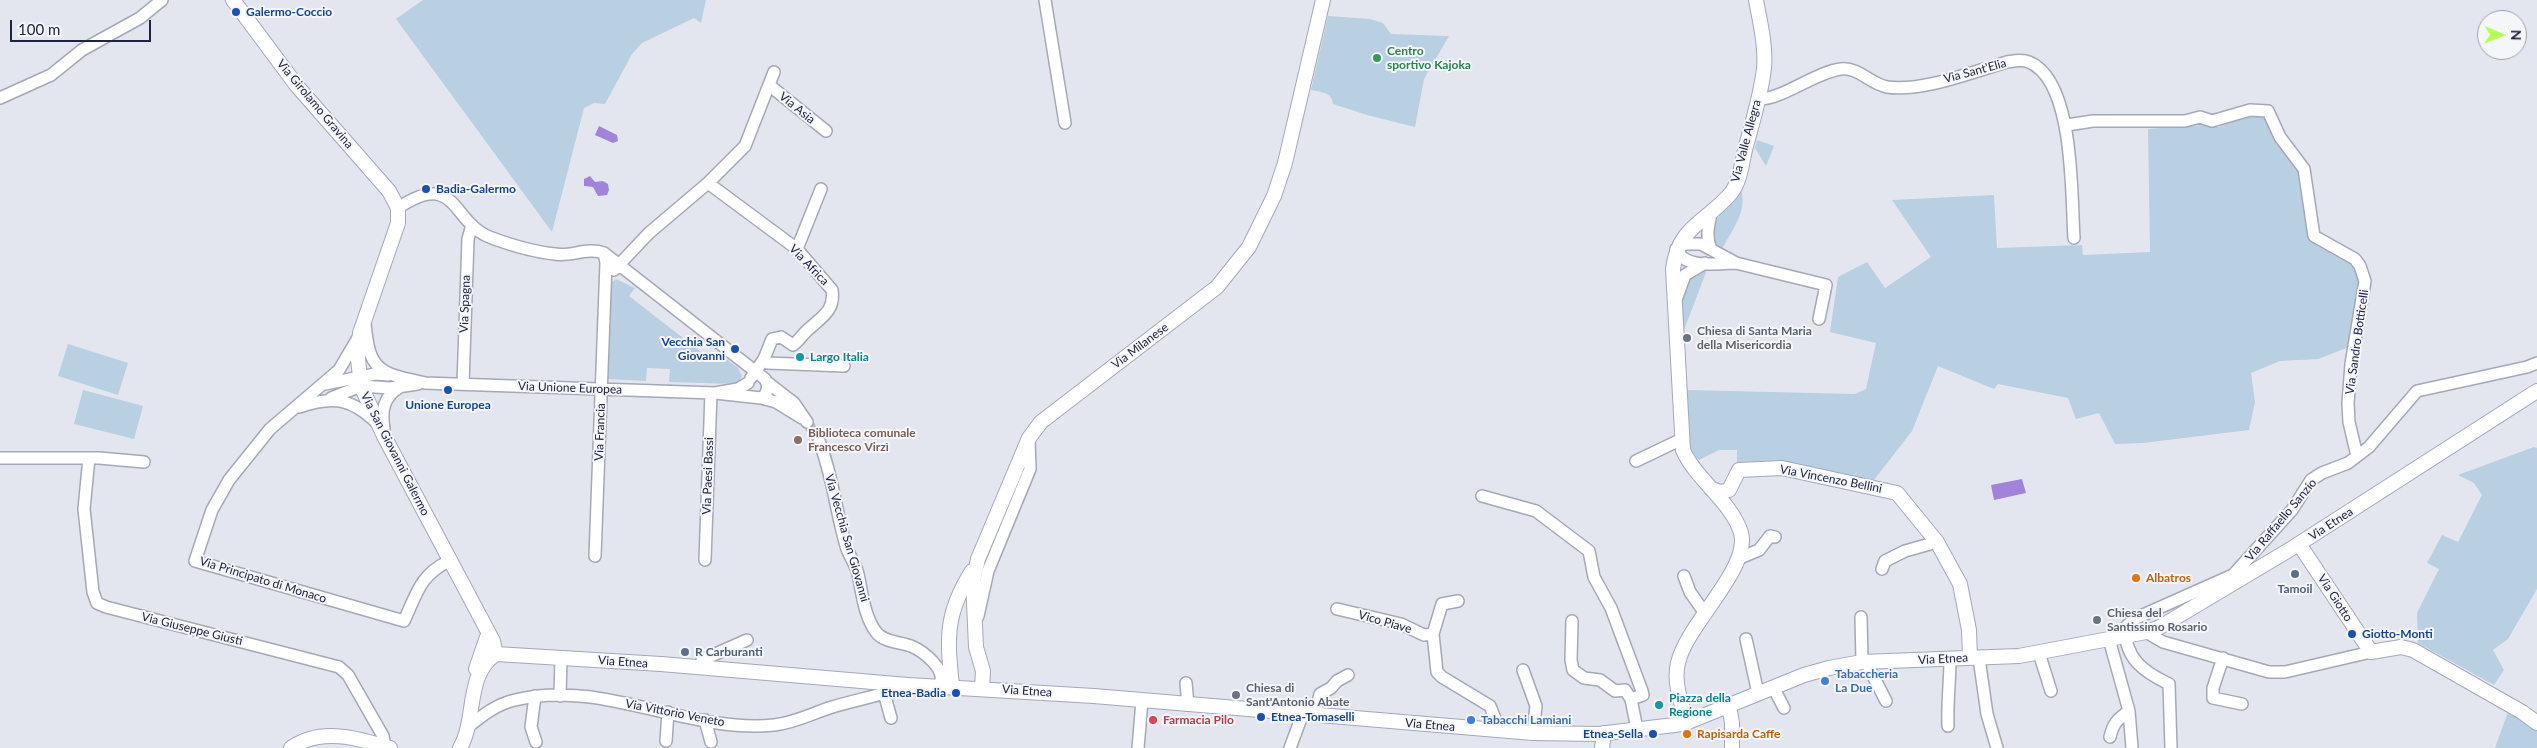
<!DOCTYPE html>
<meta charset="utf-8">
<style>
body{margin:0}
#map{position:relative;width:2537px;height:748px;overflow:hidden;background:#e3e6ee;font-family:Lato,sans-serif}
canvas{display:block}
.north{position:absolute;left:2477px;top:10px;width:50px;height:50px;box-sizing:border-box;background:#f4f6fa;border:1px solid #9fa2b0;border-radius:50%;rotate:91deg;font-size:14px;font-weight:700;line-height:20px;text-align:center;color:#202342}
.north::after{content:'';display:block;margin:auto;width:18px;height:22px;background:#b3ff50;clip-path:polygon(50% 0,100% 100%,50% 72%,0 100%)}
.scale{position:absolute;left:10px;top:20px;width:141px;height:22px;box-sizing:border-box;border:2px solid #202342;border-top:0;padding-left:6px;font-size:15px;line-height:18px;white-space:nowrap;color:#202342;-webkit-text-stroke:4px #f4f6fa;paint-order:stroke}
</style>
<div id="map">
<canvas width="2537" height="748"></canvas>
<div class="north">N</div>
<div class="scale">100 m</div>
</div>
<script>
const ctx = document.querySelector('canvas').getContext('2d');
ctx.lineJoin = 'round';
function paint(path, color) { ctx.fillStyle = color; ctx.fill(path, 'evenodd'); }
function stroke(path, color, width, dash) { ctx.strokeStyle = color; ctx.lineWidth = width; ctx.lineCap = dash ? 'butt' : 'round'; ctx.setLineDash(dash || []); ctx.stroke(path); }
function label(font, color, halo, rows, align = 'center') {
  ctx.font = font + ' Lato,sans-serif'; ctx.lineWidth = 4; ctx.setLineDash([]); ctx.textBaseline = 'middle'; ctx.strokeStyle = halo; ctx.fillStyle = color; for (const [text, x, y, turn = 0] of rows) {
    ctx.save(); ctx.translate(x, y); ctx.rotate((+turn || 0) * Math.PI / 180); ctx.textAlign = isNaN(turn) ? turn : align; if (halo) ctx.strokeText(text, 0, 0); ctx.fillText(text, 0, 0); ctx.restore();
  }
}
paint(new Path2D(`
 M423 0H706L701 23 694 18 642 43 632 54 605 104 594 103 584 108 552 232 396 19Z
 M1328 16 1370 19 1383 23 1391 34 1449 36 1424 79 1415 127 1367 115 1333 104C1332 92 1321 92 1311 90Z
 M2262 114 2268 119C2270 142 2292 157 2302 179 2309 198 2303 221 2311 241L2350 261 2361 281 2349 347 2318 359 2280 361 2251 373 2255 402 2249 430 2143 443 2115 444 2099 413 2076 419 2068 398 1998 384 1994 389 1938 366 1912 431 1874 480 1786 463H1737V450H1719L1699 460C1682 444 1687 412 1686 390L1855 394 1866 389 1876 343 1830 332 1838 277 1867 262 1885 288 1931 257 1892 200 1994 195 1997 248 2082 245 2083 255 2150 252 2148 129 2205 125 2219 127 2242 117Z
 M1757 140 1774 146 1766 166 1755 148Z
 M1741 190C1748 212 1731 231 1721 251 1698 227 1728 209 1741 190Z
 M1708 267 1684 330 1683 331C1682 315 1679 294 1688 280 1692 275 1702 271 1708 267Z
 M616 279 635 288 629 296 714 362 721 355 738 368 742 376 739 381 734 384 669 382 670 369 647 368 646 381 608 379 611 283Z
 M68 344 128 363 118 395 58 376Z
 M83 390 143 406 134 439 74 424Z
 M2534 447 2537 448V589L2508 639 2493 650 2504 670 2494 685 2418 643 2417 613 2439 569 2427 563 2442 535 2458 542 2482 495 2474 483 2458 475Z
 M2508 712 2537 730V748H2495Z`), '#b9cfe2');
paint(new Path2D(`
 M599 126 617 135 618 141 613 143 595 135Z
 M590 176 595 182 603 181 608 184 609 190 607 195 598 196 593 187 584 186V179Z
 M2022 479 2026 493 1994 500 1991 485Z`), '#a184da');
stroke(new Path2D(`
 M807 422 819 441`), '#bcbfcc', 11, [11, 5.5]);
const minor = new Path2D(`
 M1045 0 1065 123
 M769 85 826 131
 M0 98 51 75 82 50 140 18 162 0
 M1758 99C1782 100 1815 72 1841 69 1859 67 1870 84 1887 87 1923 92 1972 72 2007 62 2014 61 2022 59 2029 62 2075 81 2071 196 2074 238
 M2067 125 2093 121H2185L2200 117 2212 121 2250 110 2268 111 2280 137 2304 169 2314 236 2355 259 2360 266 2365 281 2351 364 2348 403 2349 422 2357 456
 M708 183 797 249 832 290C835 310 823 316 810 328 803 333 800 340 793 345L781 337 772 339 764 359 751 378
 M398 208C458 168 451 224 492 238 511 245 534 252 555 254 571 257 587 247 604 253L765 379 768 385 766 394 761 398 715 393
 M797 249 821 189
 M1711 249C1705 236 1709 223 1712 210
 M1736 263C1718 263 1685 270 1676 249L1685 244H1701L1736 263 1826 285 1819 319
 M614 270 649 233 708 183 745 146 774 72
 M1677 297 1685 275 1705 263
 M365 323C369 372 380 373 425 383L715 393 738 389 748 383
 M359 336 339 370 270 429 229 480 212 510 195 561 404 621C417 593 420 575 449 561
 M764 359 768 363 844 366
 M767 382 794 403 807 422
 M325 384 375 374 388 375
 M463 384 468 239 472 225
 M331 398 361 386 390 388 418 384
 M761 398 776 402 802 418
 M299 407C332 396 350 397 377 423
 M384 429C381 411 383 397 400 387
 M819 441C833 475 836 514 847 549 850 557 856 565 858 574 862 592 864 616 876 632 883 642 900 642 911 646 923 651 949 671 939 685
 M0 458H99L144 462
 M89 458 84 509 93 592 97 603 106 607 339 667 348 675 383 736 385 747
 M1636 461 1682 439
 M1482 496 1536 511 1589 551 1594 577 1611 608 1642 691 1643 695 1631 699
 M595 556 606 263 604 253
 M1740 558 1759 550 1770 536 1775 537
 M705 560 711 393
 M1882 569 1885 561 1905 551 1937 542
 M1684 576 1690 592 1704 612
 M1458 601 1442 604 1433 634 1437 672 1442 677 1490 706 1500 731
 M1337 609 1401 624 1424 635 1433 634
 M978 616 988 571 1030 469 1029 439
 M1861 617 1862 662
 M1572 621 1571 660 1573 670 1584 678 1600 680 1615 691 1625 690 1631 699 1637 729
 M2146 632 2163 642 2269 672H2285L2371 652
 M1746 639 1758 693
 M2109 639 2129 711 2132 748
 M2039 653 2051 691
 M1979 658 1987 714 1997 748
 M2223 658 2213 688V698L2242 704
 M1866 662 1886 701
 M701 668 702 660 747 640
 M1523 670 1536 706 1533 733
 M1186 683 1188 705
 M1773 687 1784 708
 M884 693 891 718
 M535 696 531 727 536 742
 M560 696 561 658
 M1315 715 1320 694 1331 688 1337 681 1348 675
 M705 720 711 742
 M469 726C483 715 497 704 515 700 602 678 688 734 774 725 794 723 811 714 829 708 854 700 881 696 905 686
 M1948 726C1947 703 1950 682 1950 659
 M2110 737C2113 723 2118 719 2129 711
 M666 741 668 712
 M1138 748 1142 701
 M1290 748 1303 713
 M2171 748 2169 684C2144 672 2125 659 2125 628L2134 619 2233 575 2292 510 2311 480 2322 473 2348 463 2369 447 2417 391 2527 367 2537 363`);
const tertiary = new Path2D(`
 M2299 544 2371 652 2401 647 2413 650 2522 712 2537 723
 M952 686C947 638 945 614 972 571
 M982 688 983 671 976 647 973 581 978 559 1029 438 1041 422 1217 287 1249 247 1274 196 1285 163 1323 0`);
const secondary = new Path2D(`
 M233 0 297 86 389 191 398 208V223L360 333 358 359 361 386 384 436 493 641 496 654
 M1711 489 1721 492 1729 490 1739 470 1782 468 1897 493 1937 542 1960 584 1969 630 1970 658
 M476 669 487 637
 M1729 706 1732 723V748
 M1687 723C1682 704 1673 683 1678 663 1686 625 1751 568 1741 533 1732 502 1696 480 1683 450L1673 269C1678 226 1707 222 1731 193 1740 182 1742 163 1745 150 1752 123 1761 96 1764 68 1766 46 1760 22 1756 0
 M291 748C321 727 358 738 390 748
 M460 748C477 719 465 674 496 654L661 664 908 685 1094 696 1533 733 1598 734 1683 724 1804 675 1829 668 1862 662 2019 656 2146 632 2160 627 2294 547 2537 391
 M1602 748 1604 733`);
stroke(minor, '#a5a8b7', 14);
stroke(tertiary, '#a5a8b7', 16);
stroke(secondary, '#a2a7be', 16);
stroke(minor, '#fff', 11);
stroke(tertiary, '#fff', 14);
stroke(secondary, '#fff', 14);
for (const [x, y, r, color] of [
 [236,12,5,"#1a4fb4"],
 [1377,58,5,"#2e9e5b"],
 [426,189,5,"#1a4fb4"],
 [1687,338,5,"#6b7280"],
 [735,349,5,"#1a4fb4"],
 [800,357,5,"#0f9aa8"],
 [448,390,5,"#1a4fb4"],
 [798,440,5,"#8d6e63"],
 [2295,574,5,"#5c6f8a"],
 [2136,578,5,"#e8710a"],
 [2097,620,5,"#6b7280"],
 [2352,634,5,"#1a4fb4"],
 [685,652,5,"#5c6f8a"],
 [1825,681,5,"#3f7fe0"],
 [956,693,5,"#1a4fb4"],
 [1236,695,5,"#6b7280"],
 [1659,705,5,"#0f9aa8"],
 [1261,717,5,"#1a4fb4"],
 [1153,720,5,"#e0444e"],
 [1471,720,5,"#3f7fe0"],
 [1653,734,5,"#1a4fb4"],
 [1687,734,5,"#e8710a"]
]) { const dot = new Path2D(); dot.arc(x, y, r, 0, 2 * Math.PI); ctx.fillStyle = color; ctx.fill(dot); stroke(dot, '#f4f6fa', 2); }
label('bold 12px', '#164399', '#f4f6fa', [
 ["Galermo-Coccio",246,12],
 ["Badia-Galermo",436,189],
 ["Vecchia San",725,342,"right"],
 ["Giovanni",725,356,"right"],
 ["Unione Europea",448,405,"center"],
 ["Giotto-Monti",2362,634],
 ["Etnea-Badia",946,693,"right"],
 ["Etnea-Tomaselli",1271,717],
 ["Etnea-Sella",1643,734,"right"]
], 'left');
label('bold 12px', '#27864d', '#f4f6fa', [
 ["Centro",1387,51],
 ["sportivo Kajoka",1387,65]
], 'left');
label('12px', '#202342', '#f4f6fa', [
 ["Via Sant'Elia",1975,71,-15],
 ["Via Girolamo Gravina",315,104,50],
 ["Via Asia",797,108,39],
 ["Via Valle Allegra",1746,141,-75],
 ["Via Africa",809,265,46],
 ["Via Spagna",465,304,-88],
 ["Via Sandro Botticelli",2357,342,-82],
 ["Via Milanese",1140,346,-37],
 ["Via Unione Europea",570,388,2],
 ["Via Francia",600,432,-88],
 ["Via San Giovanni Galermo",395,454,63],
 ["Via Paesi Bassi",708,476,-88],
 ["Via Vincenzo Bellini",1831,479,11],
 ["Via Raffaello Sanzio",2281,520,-50],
 ["Via Etnea",2331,524,-33],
 ["Via Vecchia San Giovanni",847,538,74],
 ["Via Principato di Monaco",263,580,17],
 ["Via Giotto",2335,598,57],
 ["Vico Piave",1385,622,16],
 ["Via Giuseppe Giusti",192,629,14],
 ["Via Etnea",1943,659,-3],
 ["Via Etnea",623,662,4],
 ["Via Etnea",1027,691,4],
 ["Via Vittorio Veneto",675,713,11],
 ["Via Etnea",1430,725,5]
]);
label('bold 12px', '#5b616d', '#f4f6fa', [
 ["Chiesa di Santa Maria",1697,331],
 ["della Misericordia",1697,345],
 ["Chiesa del",2107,613],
 ["Santissimo Rosario",2107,627],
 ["Chiesa di",1246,688],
 ["Sant'Antonio Abate",1246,702]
], 'left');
label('bold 12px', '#0d838f', '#f4f6fa', [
 ["Largo Italia",810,357],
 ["Piazza della",1669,698],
 ["Regione",1669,712]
], 'left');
label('bold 12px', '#785e54', '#f4f6fa', [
 ["Biblioteca comunale",808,433],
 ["Francesco Virzì",808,447]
], 'left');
label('bold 12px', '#c56008', '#f4f6fa', [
 ["Albatros",2146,578],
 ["Rapisarda Caffe",1697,734]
], 'left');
label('bold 12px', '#4e5e75', '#f4f6fa', [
 ["Tamoil",2295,589],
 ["R Carburanti",695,652,"left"]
]);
label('bold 12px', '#366cbe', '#f4f6fa', [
 ["Tabaccheria",1835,674],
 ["La Due",1835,688],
 ["Tabacchi Lamiani",1481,720]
], 'left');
label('bold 12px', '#be3a42', '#f4f6fa', [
 ["Farmacia Pilo",1163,720]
], 'left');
</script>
